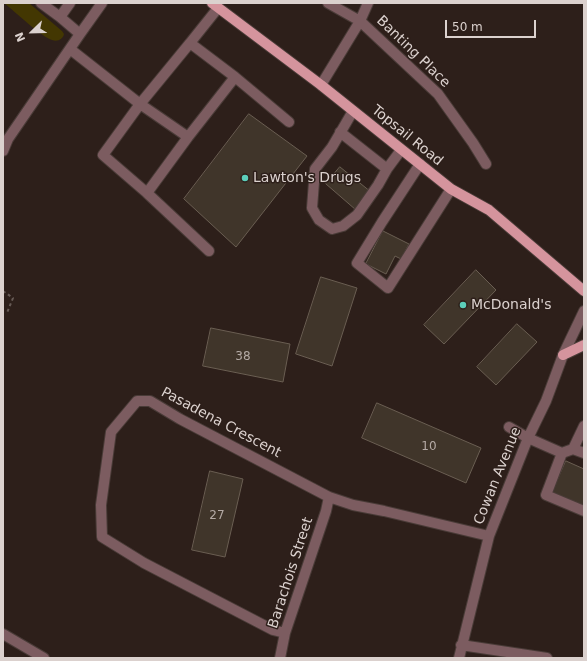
<!DOCTYPE html>
<style>
body{margin:0}
#map{position:relative;width:587px;height:661px;overflow:hidden;background:#2d1f1a;font-family:"DejaVu Sans",sans-serif}
canvas{display:block}
.frame{position:absolute;inset:0;border:4px solid #dbd1ce;pointer-events:none}
.north{position:absolute;left:12px;top:12px;width:40px;height:40px;-webkit-text-stroke:3px #2d1f1a;paint-order:stroke;rotate:247deg;font-size:11px;font-weight:700;line-height:16px;text-align:center;color:#dbd1ce}
.north::after{content:'';display:block;margin:auto;width:14px;height:18px;background:#dbd1ce;clip-path:polygon(50% 0,100% 100%,50% 72%,0 100%)}
.scale{position:absolute;left:445px;top:20px;width:91px;height:18px;box-sizing:border-box;border:2px solid #dbd1ce;border-top:0;padding-left:5px;font-size:12px;line-height:14px;white-space:nowrap;color:#dbd1ce;-webkit-text-stroke:3px #2d1f1a;paint-order:stroke}
</style>
<div id="map">
<canvas width="587" height="661"></canvas>
<div class="frame"></div>
<div class="north">N</div>
<div class="scale">50 m</div>
</div>
<script>
const ctx = document.querySelector('canvas').getContext('2d');
ctx.lineJoin = 'round';
function paint(path, color) { ctx.fillStyle = color; ctx.fill(path, 'evenodd'); }
function stroke(path, color, width, dash) { ctx.strokeStyle = color; ctx.lineWidth = width; ctx.lineCap = dash ? 'butt' : 'round'; ctx.setLineDash(dash || []); ctx.stroke(path); }
function label(font, color, halo, rows, align = 'center') {
  ctx.font = font + ' "DejaVu Sans",sans-serif'; ctx.lineWidth = 3; ctx.setLineDash([]); ctx.textBaseline = 'middle'; ctx.strokeStyle = halo; ctx.fillStyle = color; for (const [text, x, y, turn = 0] of rows) {
    ctx.save(); ctx.translate(x, y); ctx.rotate((+turn || 0) * Math.PI / 180); ctx.textAlign = isNaN(turn) ? turn : align; if (halo) ctx.strokeText(text, 0, 0); ctx.fillText(text, 0, 0); ctx.restore();
  }
}
paint(new Path2D(`
 M4 3H29L62 31 64 34C63 39 58 42 52 40 43 38 13 10 4 3Z`), '#433702');
const building = new Path2D(`
 M249 114 307 156 236 247 184 199Z
 M340 167 371 192 356 210 326 184Z
 M383 231 409 244 401 259 395 256 386 274 366 264Z
 M476 270 496 290 444 344 424 325Z
 M321 277 357 288 332 366 296 354Z
 M517 324 537 342 496 385 477 367Z
 M211 328 290 344 283 382 203 366Z
 M377 403 481 448 466 483 362 438Z
 M566 461 584 469V507L552 493Z
 M210 471 243 479 225 557 192 550Z`);
paint(building, '#40352a');
stroke(building, '#6a5e52', 1);
const minor = new Path2D(`
 M41 3 60 17
 M70 3 60 17 80 34
 M328 3 360 21 438 94 473 143 486 164
 M218 8 190 43 235 77
 M70 49 140 104 188 137 147 193 209 251
 M321 85 360 21 368 3
 M353 111 332 147 315 169 312 208 319 220 332 229 343 226 357 215 378 185 387 169 401 150
 M340 132 387 169
 M188 137 235 77 289 122
 M3 151 8 139 80 34 102 3
 M420 164 382 222 357 263 388 288 451 189
 M147 193 103 155 140 104 190 43
 M509 427 528 438 562 453 573 449 584 453
 M573 449 584 426
 M562 453 546 495 584 511
 M285 633 273 630 144 563 102 537 101 505 111 432 137 401H150L180 419 329 497 353 505 384 511 489 536
 M3 634 44 658
 M461 645 547 658
 M280 658 285 633 326 511 329 497
 M459 658 489 536 528 438 546 401 563 355 584 311`);
const major = new Path2D(`
 M212 3 321 85 451 189 489 210 584 291
 M563 355 584 345`);
stroke(minor, '#493b37', 12);
stroke(major, '#493b37', 12);
stroke(new Path2D(`
 M3 291 13 298 7 313`), '#675b56', 2, [3, 3]);
stroke(minor, '#7c5c60', 10);
stroke(major, '#d5949d', 10);
for (const [x, y, r, color] of [
 [245,178,4,"#5cceba"],
 [463,305,4,"#5cceba"]
]) { const dot = new Path2D(); dot.arc(x, y, r, 0, 2 * Math.PI); ctx.fillStyle = color; ctx.fill(dot); stroke(dot, '#2d1f1a', 1.5); }
label('12px', '#b4aaa5', null, [
 ["38",243,357],
 ["10",429,447],
 ["27",217,516]
]);
label('14px', '#dbd1ce', '#2d1f1a', [
 ["Banting Place",413,52,44],
 ["Topsail Road",407,136,39],
 ["Pasadena Crescent",221,423,28],
 ["Cowan Avenue",498,476,-68],
 ["Barachois Street",291,573,-72]
]);
label('14px', '#dbd1ce', '#2d1f1a', [
 ["Lawton's Drugs",253,178],
 ["McDonald's",471,305]
], 'left');
</script>
